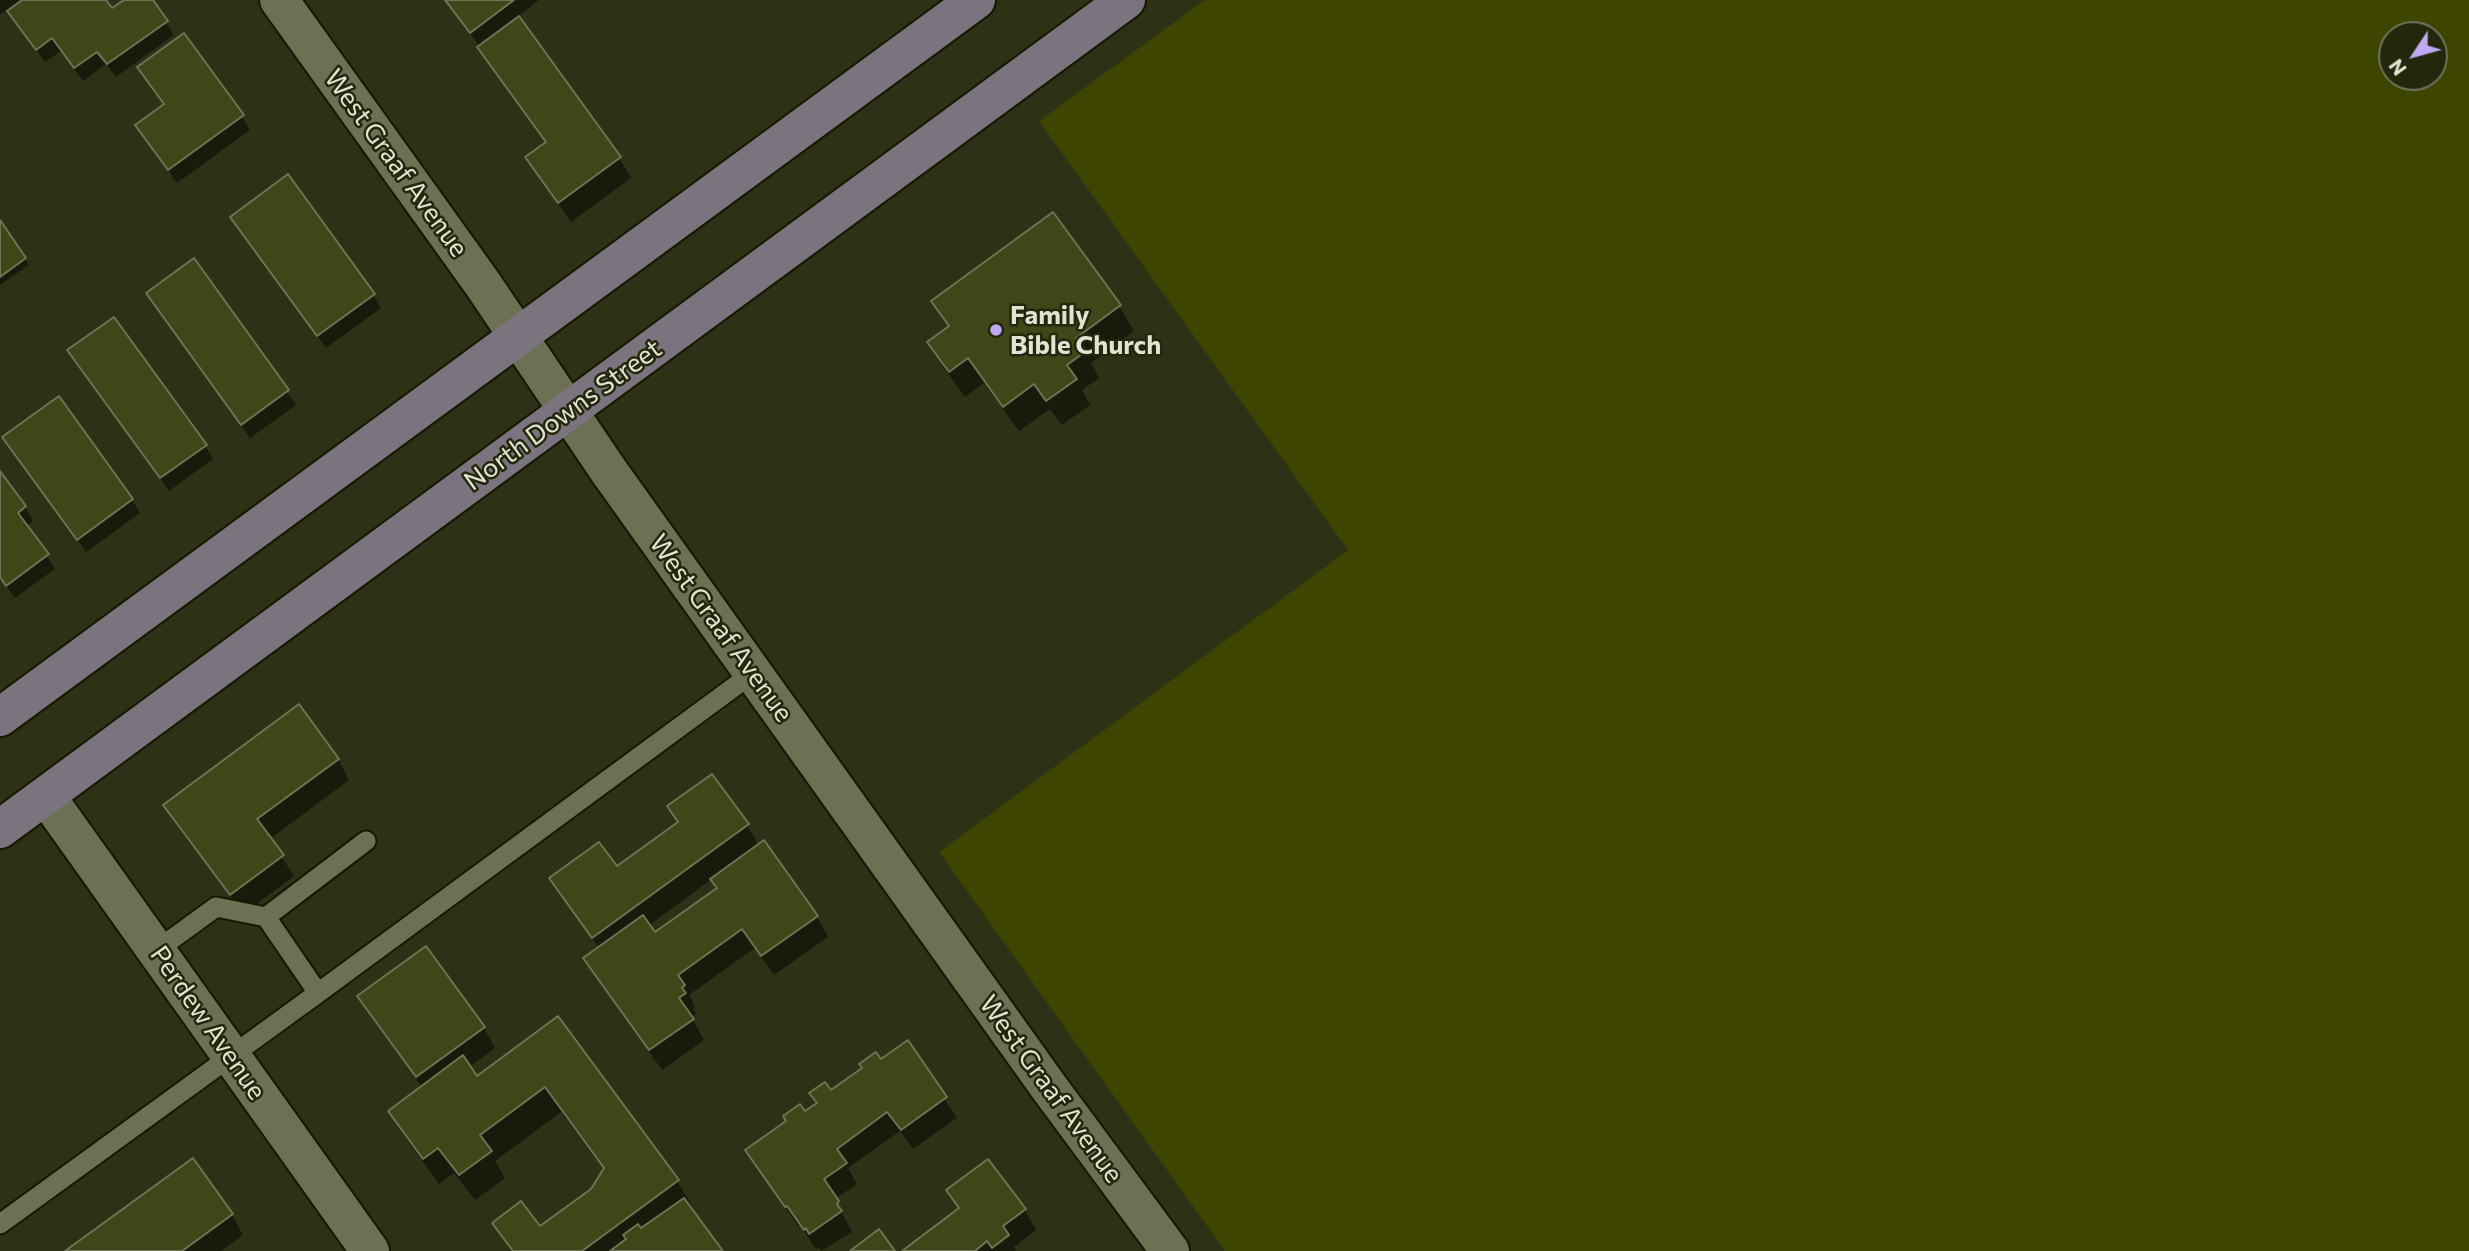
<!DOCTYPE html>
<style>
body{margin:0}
#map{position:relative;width:2469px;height:1251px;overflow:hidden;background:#2d3116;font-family:Commissioner,sans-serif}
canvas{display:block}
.north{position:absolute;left:2378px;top:21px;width:70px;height:70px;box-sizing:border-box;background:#23270b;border:2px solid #6f735b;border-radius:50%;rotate:234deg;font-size:19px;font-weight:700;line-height:28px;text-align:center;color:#e1e4d3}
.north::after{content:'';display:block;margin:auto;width:24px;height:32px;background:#c1a8f3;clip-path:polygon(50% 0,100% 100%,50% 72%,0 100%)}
</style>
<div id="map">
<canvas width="2469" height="1251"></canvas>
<div class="north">N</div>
</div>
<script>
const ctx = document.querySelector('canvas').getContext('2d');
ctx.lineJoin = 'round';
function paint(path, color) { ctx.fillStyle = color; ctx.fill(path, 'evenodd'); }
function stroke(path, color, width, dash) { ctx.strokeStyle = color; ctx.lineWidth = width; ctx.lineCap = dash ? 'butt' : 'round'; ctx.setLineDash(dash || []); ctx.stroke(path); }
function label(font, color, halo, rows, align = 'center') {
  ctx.font = font + ' Commissioner,sans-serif'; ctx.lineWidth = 5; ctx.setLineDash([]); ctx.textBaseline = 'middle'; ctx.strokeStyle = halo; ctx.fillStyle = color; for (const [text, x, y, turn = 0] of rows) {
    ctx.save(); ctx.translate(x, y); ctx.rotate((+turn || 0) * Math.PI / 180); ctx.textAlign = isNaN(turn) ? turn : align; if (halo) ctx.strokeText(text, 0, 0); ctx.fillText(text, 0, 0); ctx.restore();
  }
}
paint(new Path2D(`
 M1205 0H2469V1251H1225L939 852 1348 550 1039 121ZM2392 35H2434V77H2392Z`), '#3e4500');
paint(new Path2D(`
 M0 0H104L112 11 126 0H151L174 35 116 77 106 64 83 81 61 51 45 62 8 9 0 15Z
 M446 0H539L517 17 619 158 631 178 571 222 527 158 547 144 491 67 480 47Z
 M139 67 242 116 250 130 177 183 137 125 165 105Z
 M0 223 29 265 0 285Z
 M240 231 373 295 381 308 326 348Z
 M193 261 296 405 250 438 156 307Z
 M933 301 1119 306 1134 331 1091 363 1099 378 1082 390 1090 405 1062 425 1050 409 1019 431 984 383 965 397 944 368 929 342 949 328Z
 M70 351 205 446 213 459 169 491Z
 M4 437 132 500 140 513 86 552Z
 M0 474 25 507 33 521 26 526 55 569 15 598 0 578Z
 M338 759 349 780 270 839 294 876 243 914 177 826 165 806Z
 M712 776 747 825 759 846 817 917 828 937 774 975 755 948 689 995 695 1006 693 1008 696 1014 691 1017 704 1040 662 1070 597 978 585 958 599 948 563 898 551 878 616 869 679 823 669 807ZM712 879 718 889 654 935 648 926Z
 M359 997 484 1028 495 1048 469 1067 477 1078 558 1019 677 1181 692 1206 689 1208 721 1251H511L494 1223 539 1229 592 1190 605 1171 561 1112 495 1161 505 1178 475 1200 454 1173 439 1184 405 1137 390 1111 422 1087 371 1017Z
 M907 1043 957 1118 913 1149 900 1131 848 1168 857 1184 835 1199 852 1232 821 1251 819 1247 816 1249 800 1225 798 1226 747 1151Z
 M192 1161 232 1215 243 1235 221 1251H68Z
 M987 1161 1025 1210 1036 1230 1014 1247 1016 1251H905L960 1210 949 1190Z`), '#0007');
const building = new Path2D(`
 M22 0H106L112 8 124 0H153L168 21 107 64 97 52 74 68 52 38 36 50 7 11Z
 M445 0H514L470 33Z
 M519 16 621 157 558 203 525 157 546 142 477 47Z
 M184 33 244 115 168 170 135 125 164 104 137 67Z
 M288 174 375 294 317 336 230 217Z
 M1053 212 1121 305 1076 338 1086 351 1067 365 1077 379 1046 401 1034 384 1003 407 968 358 949 372 927 342 949 326 931 301Z
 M0 220 26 258 0 277Z
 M194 258 289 390 241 425 146 293Z
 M114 317 207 445 160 478 67 350Z
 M59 396 133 499 77 540 2 437Z
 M0 471 26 506 18 513 49 554 6 586 0 577Z
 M299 704 339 759 257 819 284 855 230 895 163 805Z
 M712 774 749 824 592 938 549 878 599 842 617 866 678 822 667 806Z
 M764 840 818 916 761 956 742 929 678 975 685 985 682 988 686 993 679 998 694 1019 649 1050 583 958 643 915 655 932 717 888 710 879Z
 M426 946 485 1027 416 1077 357 996Z
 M558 1016 679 1180 582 1251H513L492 1223 521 1201 540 1226 591 1189 604 1168 545 1087 480 1135 492 1151 459 1175 438 1148 423 1159 388 1111 463 1055 477 1076Z
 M908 1040 947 1097 901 1130 887 1112 837 1149 847 1163 824 1179 839 1201 837 1204 842 1211 809 1234 806 1228 804 1230 787 1206 785 1207 745 1150 786 1121 783 1116 800 1104 805 1111 817 1103 809 1093 825 1082 831 1090 862 1068 859 1064 876 1052 881 1059Z
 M193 1158 233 1214 182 1251H65Z
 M988 1159 1026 1209 1003 1226 1009 1235 992 1248 987 1241 975 1251H902L959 1208 946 1190Z
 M684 1198 723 1251H610L626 1239 623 1235 638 1224 641 1228Z
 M879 1229 895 1251H850Z`);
paint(building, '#404618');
stroke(building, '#6f7456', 2);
const lane = new Path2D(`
 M157 950 216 907 266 917
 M318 993 266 917 366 841
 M0 1224 318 993 753 673`);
const street = new Path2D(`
 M279 0 482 283 608 470 1048 1086 1170 1251
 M46 796 370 1251`);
const secondary = new Path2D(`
 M0 717 976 0
 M0 829 1126 0`);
stroke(lane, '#161900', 23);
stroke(street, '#161900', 42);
stroke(secondary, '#161900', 42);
stroke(lane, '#6c7153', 19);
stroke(street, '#6c7153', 38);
stroke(secondary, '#7b737e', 38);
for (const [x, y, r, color] of [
 [996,330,7,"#c1a8f3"]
]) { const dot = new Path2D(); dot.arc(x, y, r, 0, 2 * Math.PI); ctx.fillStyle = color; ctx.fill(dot); stroke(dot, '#23270b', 2.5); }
label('26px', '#e1e4d3', '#23270b', [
 ["West Graaf Avenue",396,163,54],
 ["North Downs Street",563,415,-36],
 ["West Graaf Avenue",721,628,54],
 ["Perdew Avenue",208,1023,55],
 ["West Graaf Avenue",1051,1089,54]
]);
label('bold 26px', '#e1e4d3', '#23270b', [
 ["Family",1010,315],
 ["Bible Church",1010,345]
], 'left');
</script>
